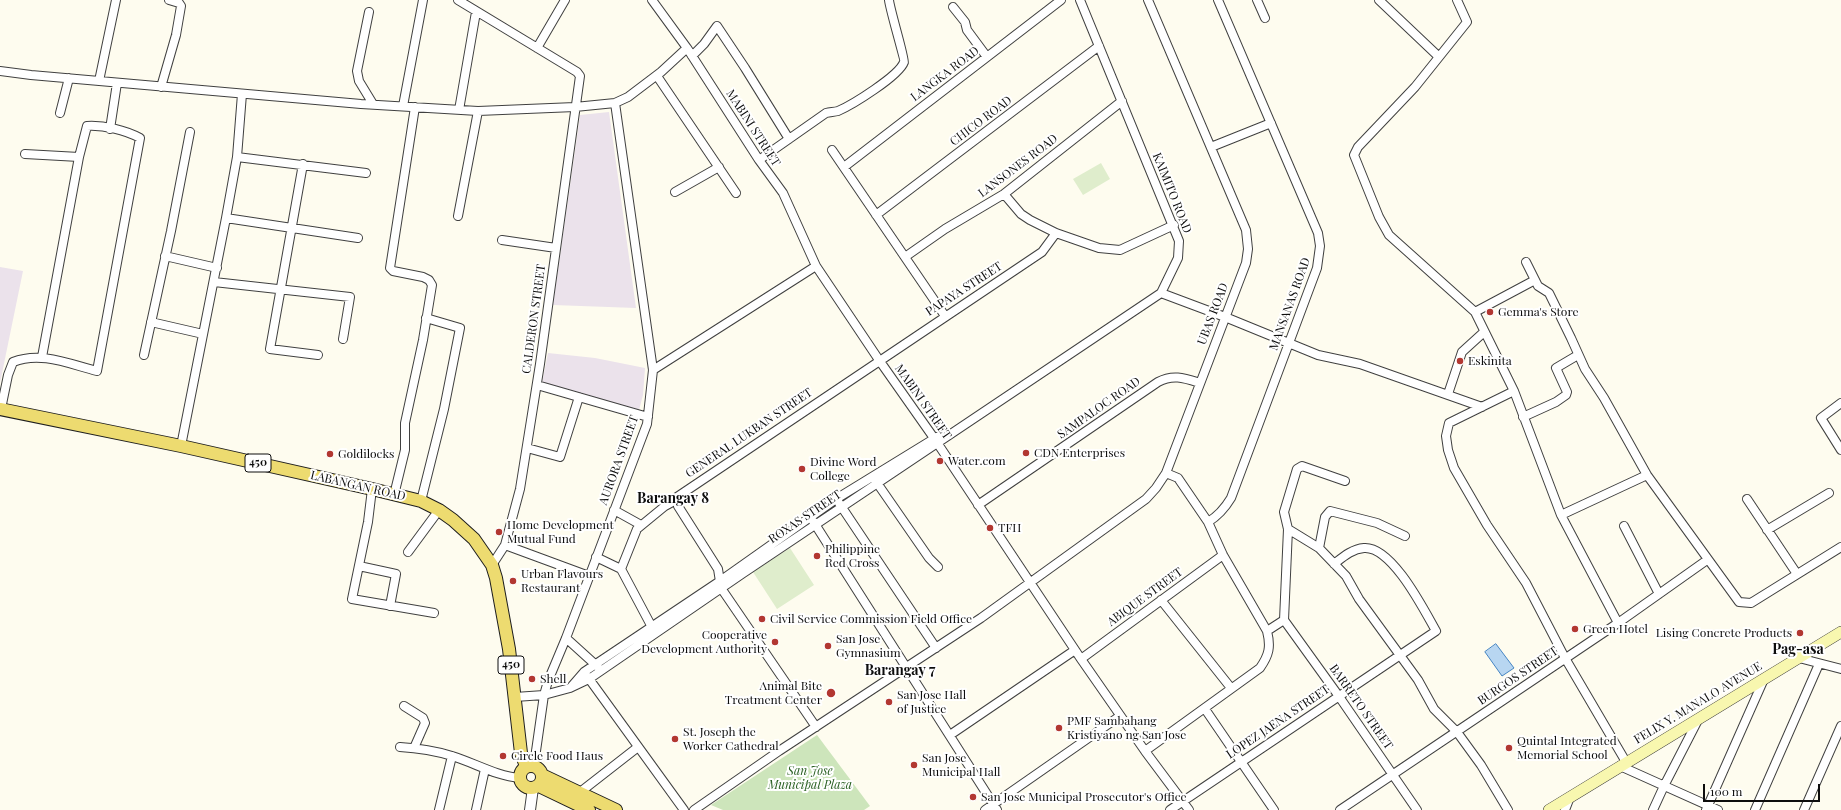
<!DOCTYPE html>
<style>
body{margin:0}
#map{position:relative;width:1841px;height:810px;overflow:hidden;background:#fefcef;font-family:"Playfair Display",serif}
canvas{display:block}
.scale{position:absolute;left:1703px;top:784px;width:117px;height:18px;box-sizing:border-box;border:2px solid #0d0d0d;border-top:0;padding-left:5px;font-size:12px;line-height:14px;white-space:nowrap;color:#0d0d0d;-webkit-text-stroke:3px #fff;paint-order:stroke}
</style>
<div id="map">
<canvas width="1841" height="810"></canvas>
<div class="scale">100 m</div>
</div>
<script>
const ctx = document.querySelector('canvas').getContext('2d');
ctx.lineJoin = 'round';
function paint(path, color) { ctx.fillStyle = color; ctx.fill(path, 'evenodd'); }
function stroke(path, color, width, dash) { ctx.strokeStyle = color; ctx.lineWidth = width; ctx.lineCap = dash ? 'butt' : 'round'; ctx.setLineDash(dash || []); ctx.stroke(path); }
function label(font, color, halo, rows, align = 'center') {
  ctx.font = font + ' "Playfair Display",serif'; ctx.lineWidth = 4; ctx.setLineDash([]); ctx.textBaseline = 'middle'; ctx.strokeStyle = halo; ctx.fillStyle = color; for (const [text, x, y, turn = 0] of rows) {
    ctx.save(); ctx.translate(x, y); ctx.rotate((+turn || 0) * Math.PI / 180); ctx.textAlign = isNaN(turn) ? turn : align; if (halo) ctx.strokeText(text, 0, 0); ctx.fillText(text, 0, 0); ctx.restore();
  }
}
paint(new Path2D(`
 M609 112 636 308 553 305 580 115Z
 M0 267 23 271 0 383Z
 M548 353 595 358 645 368 643 395 639 410 542 383Z`), '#ebe2eb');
paint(new Path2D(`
 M817 735 870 806 864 810H723L711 805Z`), '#cde5bb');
paint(new Path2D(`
 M1101 163 1110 179 1083 195 1073 179Z
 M790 548 814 585 777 609 753 572Z`), '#dfedcc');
const water = new Path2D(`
 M1496 644 1514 668 1502 676 1485 652Z`);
paint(water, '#b8d6f1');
stroke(water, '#4584c2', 1);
const minor = new Path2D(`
 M458 0 577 72 580 76 540 364 520 489 505 545 492 565
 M652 0 687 48 759 160 783 193 816 266 879 360 936 441 1081 659 1145 751 1189 810
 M1257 0 1265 18
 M1379 0 1438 56
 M1457 0 1467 22 1415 87 1358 147 1354 155 1379 217 1389 235 1475 312 1514 391 1561 515 1618 623
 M953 7 965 22 967 30 987 57
 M369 12 357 71 359 81 373 104
 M537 48 565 0
 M692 56 704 44 717 26 745 68 789 139
 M0 71 31 75 361 104 478 111 575 107 615 103 628 97 661 72 687 48
 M657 76 736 193
 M99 81 116 0
 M161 87 176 35 181 6 179 3 169 0
 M403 106 423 0
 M459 110 476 12
 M60 113 69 78
 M110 129 117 83
 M1211 147 1271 123
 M832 150 945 316
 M25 154 79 157
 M237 157 366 173
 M759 160 826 113C830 112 834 112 838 111 852 105 899 76 904 62 905 59 890 10 889 0
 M303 164 270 349 318 355
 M844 167 1061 0
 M675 192 719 167
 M1004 194 1021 214 1030 220 1056 233 1099 248 1120 250 1174 225
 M876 215 1099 46
 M458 216 478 111
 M226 218 358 238
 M502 240 556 248
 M165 256 217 268
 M905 257 945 229 1004 194 1122 101
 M1526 262 1538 286 1549 293 1571 338 1585 369 1604 398 1647 475 1739 602 1751 603 1841 547
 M214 282 350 297 343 339
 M1161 293 1225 317 1318 355 1360 364 1482 407
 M1475 312 1535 280
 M151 322 203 334
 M144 355 171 231 190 132
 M653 370 816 266
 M537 385 648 417
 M1514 391 1449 423 1446 436 1448 450 1454 468 1487 525 1526 583 1565 658 1626 762
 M1448 394 1462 352 1484 332
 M1841 403 1821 418 1841 450
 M1 409 8 375 13 362C41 351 69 364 97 371L140 138C125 130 104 125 87 126L79 157 42 357
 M1523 417 1556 402 1566 395 1567 392 1556 368 1578 355
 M181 446 226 218 237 157 242 94
 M527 448 560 457 579 397
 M875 480 929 558 938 567
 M372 489 368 522 352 599 434 613
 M394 495 405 450V423L423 340 432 285 429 280 423 277 393 271 390 268 415 107
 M1747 499 1797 574
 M421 501 444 409 460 328 426 318
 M839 503 936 648
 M978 505 1158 382C1173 374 1184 378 1200 383
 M614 510 641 525
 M1561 515 1647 475
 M813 521 997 810
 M1208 522C1218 516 1225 508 1231 498L1317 268 1320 246 1318 233 1218 0
 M1624 526 1659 594
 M1288 529 1319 548 1346 576 1359 599 1418 680 1434 709 1457 732 1481 765 1508 810
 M1767 530 1829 493
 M505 545 589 576
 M1319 548 1325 517 1330 511 1377 523 1405 536
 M408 552 439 510
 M596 557 621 569 654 631
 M359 566 396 574 390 606
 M621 569 637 529 665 506 676 500
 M1161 600 1231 688
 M1284 620 1338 695 1417 810
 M1284 620 1288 529 1284 512 1297 469 1302 466 1345 481
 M1267 631 1284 620
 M566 638 598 667
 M1799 658 1841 669
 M1081 659 1223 555
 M587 676 684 810
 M571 687 584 672 720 581 836 499 937 437
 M515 697 544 695 570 688 589 679 742 574 1161 293 1178 258 1179 241 1080 0
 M404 706 423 718 425 723 414 748
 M1205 709 1274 810
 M816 727 721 588 718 569 678 506 677 497 1042 252 1056 233
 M950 735 1075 650
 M400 747C417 748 436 751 452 756 475 763 496 776 520 778
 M1145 751 1260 668C1269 655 1271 647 1267 631L1223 555 1208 522 1178 478 1166 473
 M534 765 544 695 548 681 566 638 647 424 653 370 615 103
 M1620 766 1718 810
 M579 793 638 747
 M439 810 452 756
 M476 810 485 769
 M694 810 779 751 981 618 1146 499 1156 488 1166 473 1246 263 1248 249 1246 230 1148 0
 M985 810 1120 716
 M1170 810 1436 631C1424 610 1392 546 1364 548 1352 549 1343 557 1334 564
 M1340 810 1618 623 1707 560
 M1565 810 1570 797
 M1653 810 1664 786 1698 720
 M1706 810 1764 679
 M1755 810 1819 664
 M1804 810 1841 726`);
const tertiary = new Path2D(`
 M530 810 533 788`);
const secondary = new Path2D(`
 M1549 810 1841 632`);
const primary = new Path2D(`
 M0 409 181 446 372 489 421 501 439 510 453 520 474 539 492 565 496 578 509 649 521 753 526 766
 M520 777a11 11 0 1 1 22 0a11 11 0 1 1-22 0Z
 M542 775 616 810
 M539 786 589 810`);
stroke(minor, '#404040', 10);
stroke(tertiary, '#404040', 12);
stroke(secondary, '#2f2f2f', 12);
stroke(primary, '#1e1e1e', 14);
stroke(minor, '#fff', 8);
stroke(tertiary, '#fff', 10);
stroke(secondary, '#f8f7af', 11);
stroke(primary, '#eddb70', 12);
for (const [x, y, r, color] of [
 [1490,312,4,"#b23731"],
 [1460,361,4,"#b23731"],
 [1026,453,4,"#b23731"],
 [330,454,4,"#b23731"],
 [940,461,4,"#b23731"],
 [802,469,4,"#b23731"],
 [990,528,4,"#b23731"],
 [499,532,4,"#b23731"],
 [817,556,4,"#b23731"],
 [513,581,4,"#b23731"],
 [762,619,4,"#b23731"],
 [1575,629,4,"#b23731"],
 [1800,633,4,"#b23731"],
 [775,642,4,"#b23731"],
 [828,646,4,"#b23731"],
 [532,679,4,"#b23731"],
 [831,693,5,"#b23731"],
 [889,702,4,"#b23731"],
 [1059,728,4,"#b23731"],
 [675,739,4,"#b23731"],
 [1509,748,4,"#b23731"],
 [503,756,4,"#b23731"],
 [914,765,4,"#b23731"],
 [973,797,4,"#b23731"]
]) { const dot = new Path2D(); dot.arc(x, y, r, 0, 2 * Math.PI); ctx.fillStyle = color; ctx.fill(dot); stroke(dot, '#fff', 1.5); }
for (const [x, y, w] of [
 [258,463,26],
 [511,665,26]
]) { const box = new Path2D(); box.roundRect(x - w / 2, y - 9, w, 18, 3); ctx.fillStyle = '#fff'; ctx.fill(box); stroke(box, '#0d0d0d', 1); }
label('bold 11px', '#0d0d0d', null, [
 ["450",258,463],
 ["450",511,665]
]);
label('12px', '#0d0d0d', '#fff', [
 ["LANGKA ROAD",945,74,-37],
 ["CHICO ROAD",981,121,-37],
 ["MABINI STREET",753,128,57],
 ["LANSONES ROAD",1018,166,-37],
 ["KAIMITO ROAD",1172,193,68],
 ["PAPAYA STREET",964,289,-33],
 ["MANSANAS ROAD",1290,304,-70],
 ["UBAS ROAD",1213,314,-69],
 ["CALDERON STREET",534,319,-82],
 ["MABINI STREET",923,402,55],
 ["SAMPALOC ROAD",1099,408,-35],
 ["GENERAL LUKBAN STREET",749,433,-34],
 ["AURORA STREET",619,460,-70],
 ["LABANGAN ROAD",358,486,13],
 ["ROXAS STREET",805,517,-34],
 ["ABIQUE STREET",1145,597,-36],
 ["BURGOS STREET",1518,676,-34],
 ["FELIX Y. MANALO AVENUE",1698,703,-31],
 ["BARRETO STREET",1361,707,55],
 ["LOPEZ JAENA STREET",1278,722,-34]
]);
label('12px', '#0d0d0d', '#fff', [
 ["Gemma's Store",1498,312],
 ["Eskinita",1468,361],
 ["CDN Enterprises",1034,453],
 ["Goldilocks",338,454],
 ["Water.com",948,461],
 ["Divine Word",810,462],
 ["College",810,476],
 ["Home Development",507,525],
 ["Mutual Fund",507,539],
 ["TFH",998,528],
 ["Philippine",825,549],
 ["Red Cross",825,563],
 ["Urban Flavours",521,574],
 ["Restaurant",521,588],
 ["Civil Service Commission Field Office",770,619],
 ["Green Hotel",1583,629],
 ["Lising Concrete Products",1792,633,"right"],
 ["Cooperative",767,635,"right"],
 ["Development Authority",767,649,"right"],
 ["San Jose",836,639],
 ["Gymnasium",836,653],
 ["Shell",540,679],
 ["Animal Bite",822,686,"right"],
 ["Treatment Center",822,700,"right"],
 ["San Jose Hall",897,695],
 ["of Justice",897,709],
 ["PMF Sambahang",1067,721],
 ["Kristiyano ng San Jose",1067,735],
 ["St. Joseph the",683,732],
 ["Worker Cathedral",683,746],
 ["Quintal Integrated",1517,741],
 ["Memorial School",1517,755],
 ["Circle Food Haus",511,756],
 ["San Jose",922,758],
 ["Municipal Hall",922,772],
 ["San Jose Municipal Prosecutor's Office",981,797]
], 'left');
label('italic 12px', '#2a6023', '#fff', [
 ["San Jose",810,771],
 ["Municipal Plaza",810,785]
]);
label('bold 14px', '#0d0d0d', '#fff', [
 ["Barangay 8",673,499],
 ["Pag-asa",1798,650],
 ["Barangay 7",900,671]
]);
</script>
